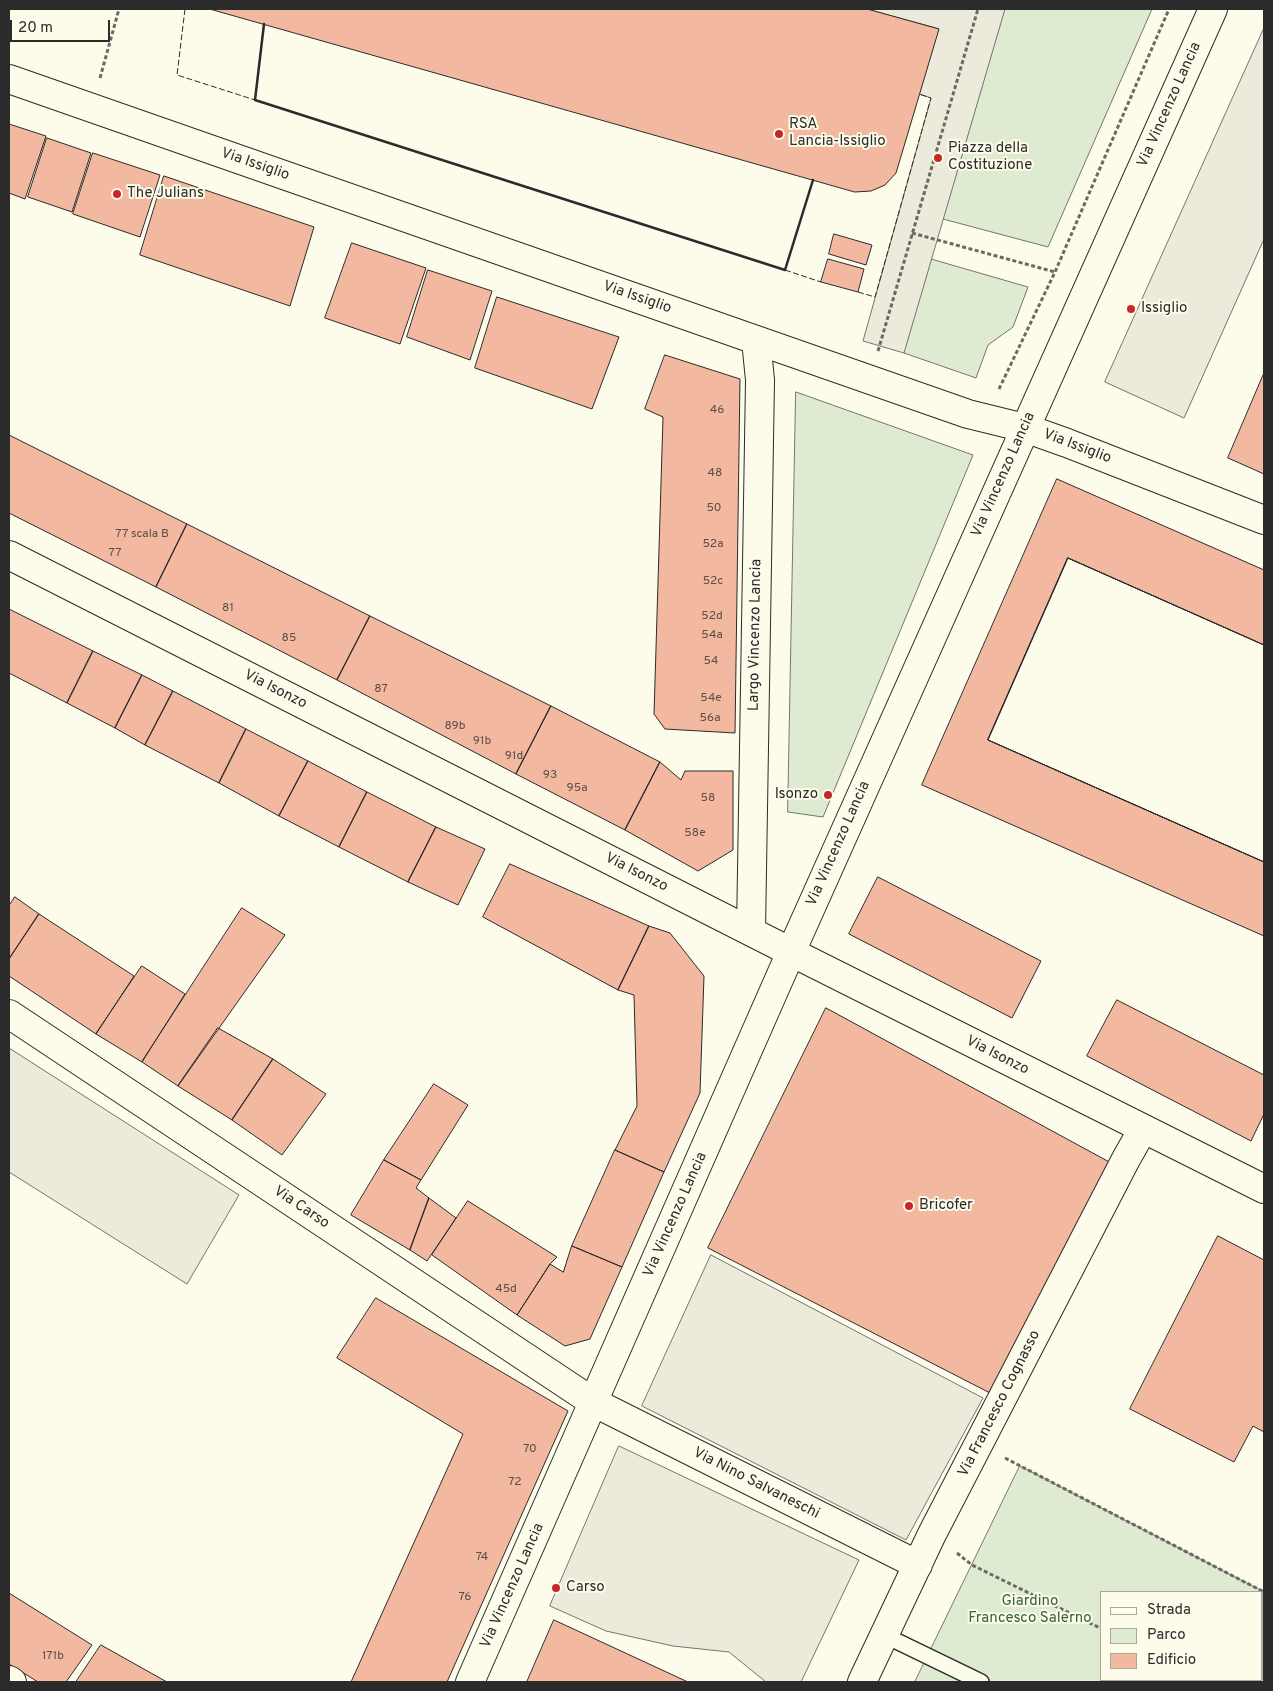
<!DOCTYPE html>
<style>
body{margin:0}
#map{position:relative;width:1273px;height:1691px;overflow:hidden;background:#fdfbea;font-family:Overpass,sans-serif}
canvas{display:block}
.frame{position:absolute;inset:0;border:10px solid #2b2b2b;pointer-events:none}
.legend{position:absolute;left:1100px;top:1591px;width:162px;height:90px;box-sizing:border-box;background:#fdfbea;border:1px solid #a9a89e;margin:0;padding:6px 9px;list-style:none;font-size:15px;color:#2b2b2b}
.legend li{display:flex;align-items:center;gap:10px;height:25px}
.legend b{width:25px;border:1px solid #a9a89e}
.scale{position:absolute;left:10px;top:20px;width:100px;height:22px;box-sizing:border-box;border:2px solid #2b2b2b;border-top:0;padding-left:6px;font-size:15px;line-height:18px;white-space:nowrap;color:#2b2b2b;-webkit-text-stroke:4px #fdfbea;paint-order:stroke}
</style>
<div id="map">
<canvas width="1273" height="1691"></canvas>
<div class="frame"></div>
<ul class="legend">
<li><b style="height:6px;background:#fdfbea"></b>Strada</li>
<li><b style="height:14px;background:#deebd1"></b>Parco</li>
<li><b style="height:14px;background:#f2b8a0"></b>Edificio</li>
</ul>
<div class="scale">20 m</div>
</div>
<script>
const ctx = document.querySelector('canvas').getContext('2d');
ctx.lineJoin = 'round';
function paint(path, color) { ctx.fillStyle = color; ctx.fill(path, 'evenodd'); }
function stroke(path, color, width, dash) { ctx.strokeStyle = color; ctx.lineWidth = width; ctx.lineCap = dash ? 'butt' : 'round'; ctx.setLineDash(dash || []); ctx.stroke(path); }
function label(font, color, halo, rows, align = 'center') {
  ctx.font = font + ' Overpass,sans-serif'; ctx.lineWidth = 4; ctx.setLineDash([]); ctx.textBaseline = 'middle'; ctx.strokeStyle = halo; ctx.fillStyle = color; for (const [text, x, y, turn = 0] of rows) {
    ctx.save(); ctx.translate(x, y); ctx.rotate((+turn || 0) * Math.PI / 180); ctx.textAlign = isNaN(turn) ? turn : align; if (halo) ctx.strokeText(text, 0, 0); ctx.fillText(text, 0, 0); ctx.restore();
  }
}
const green = new Path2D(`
 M1005 9H1152L1048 247 943 219Z
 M931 259 1028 287 1013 327 988 345 976 378 904 353Z
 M796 392 973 455 823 817 788 812Z
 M1020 1466 1264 1592V1682H915ZM1102 1592H1262V1680H1102Z`);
paint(green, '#deebd1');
stroke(green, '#74746e', 1);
const parking = new Path2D(`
 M867 9H1005L904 353 863 341 931 98 919 94 938 29Z
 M1264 28V239L1184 418 1105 382Z
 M9 1048 239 1195 187 1284 9 1172Z
 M711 1255 983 1398 906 1540 642 1406Z
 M619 1446 859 1560 801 1682H766L729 1652 673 1646 606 1631 550 1606Z`);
paint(parking, '#eceadb');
stroke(parking, '#74746e', 1);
const building = new Path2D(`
 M210 9H867L939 29 896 173 885 185 871 191 855 192Z
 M9 124 46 136 25 199 9 193Z
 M47 138 91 153 72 212 28 197Z
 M93 153 160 175 140 237 73 214Z
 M164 176 314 227 290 306 140 255Z
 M834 234 872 245 866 265 829 254Z
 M352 243 426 268 400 344 325 318Z
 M828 259 864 269 858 292 821 282Z
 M428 270 492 291 470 360 407 337Z
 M497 297 619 337 592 409 475 368Z
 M665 355 740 379 735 733 665 729 654 714 663 417 645 409Z
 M1264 373V474L1228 458Z
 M9 435 187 524 156 587 9 513Z
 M1057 479 1264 570V645L1068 558 988 740 1264 862V936L922 785Z
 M187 524 370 616 337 680 156 587Z
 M1068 558 1264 645V862L988 740Z
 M1068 558 1264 645V862L988 740Z
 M9 609 93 651 67 703 9 673Z
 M370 616 551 706 516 774 337 680Z
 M93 651 142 675 115 728 67 703Z
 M142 675 173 691 145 745 115 728Z
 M173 691 246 729 219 783 145 745Z
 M551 706 660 762 625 830 516 774Z
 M246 729 308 761 279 816 219 783Z
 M308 761 367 792 339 847 279 816Z
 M660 762 681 780 685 771H733V850L698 871 625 830Z
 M367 792 436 827 408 882 339 847Z
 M436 827 485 849 458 905 408 882Z
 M510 864 649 926 618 990 483 917Z
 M878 877 1041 961 1012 1018 849 934Z
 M15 897 39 914 9 959V906Z
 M242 908 285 935 178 1086 142 1062Z
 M39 914 134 976 96 1034 9 976V959Z
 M649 926 670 933 704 976 700 1093 664 1172 615 1150 637 1106 634 995 618 990Z
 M142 966 185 994 142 1062 96 1034Z
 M1117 1000 1264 1075V1114L1251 1141 1087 1056Z
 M826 1008 1113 1164 990 1393 708 1248Z
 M218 1028 273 1059 232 1120 178 1086Z
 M273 1059 326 1094 282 1155 232 1120Z
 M434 1084 468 1105 421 1180 384 1160Z
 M615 1150 664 1172 622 1267 572 1246Z
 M384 1160 421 1180 416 1188 429 1198 410 1250 351 1215Z
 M429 1198 456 1218 427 1261 410 1250Z
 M468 1201 557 1257 550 1264 517 1315 432 1255Z
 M1218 1236 1264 1260V1432L1253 1426 1234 1462 1130 1409Z
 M572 1246 622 1267 590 1339 565 1346 517 1315 550 1264 563 1272Z
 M376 1298 568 1411 447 1682H351L463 1434 337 1358Z
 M9 1593 92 1645 66 1682H38L9 1664Z
 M554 1620 688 1682H527Z
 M101 1645 167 1682H76Z`);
paint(building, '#f2b8a0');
stroke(building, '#2b2b2b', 1);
const lane = new Path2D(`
 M884 1635 981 1682`);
const street = new Path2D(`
 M9 79 968 414 1025 428 1067 443 1264 520
 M9 555 791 952 1264 1189
 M751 931 760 380 756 340
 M9 1014 593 1402 918 1565
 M9 1680 12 1682
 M862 1682 932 1534 1126 1159 1143 1129`);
const secondary = new Path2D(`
 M470 1682 791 952 1213 9`);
stroke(lane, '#2b2b2b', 18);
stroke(street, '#2b2b2b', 30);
stroke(secondary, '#2b2b2b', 30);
stroke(new Path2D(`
 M100 78 119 9
 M912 233 1055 272
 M878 351 978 9
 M999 389 1055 272 1169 9
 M1005 1458 1264 1592
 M957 1553 972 1565 1102 1629
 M1206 1680 1211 1682`), '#6a6964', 3, [4, 2.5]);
stroke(lane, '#fdfbea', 15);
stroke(street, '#fdfbea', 28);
stroke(secondary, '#fdfbea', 28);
stroke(new Path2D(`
 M185 9 177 75 255 100
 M785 270 821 282
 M858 292 875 297 931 98 919 94`), '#2b2b2b', 1, [6, 2.5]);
stroke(new Path2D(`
 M264 24 255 100 785 270 813 180`), '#2b2b2b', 2.5);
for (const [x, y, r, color] of [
 [779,134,5,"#c62828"],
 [938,158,5,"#c62828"],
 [117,194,5,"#c62828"],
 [1131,309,5,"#c62828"],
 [828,795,5,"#c62828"],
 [909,1206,5,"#c62828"],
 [556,1588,5,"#c62828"]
]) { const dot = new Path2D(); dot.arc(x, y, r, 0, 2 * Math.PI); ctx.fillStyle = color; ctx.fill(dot); stroke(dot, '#fdfbea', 2); }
label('12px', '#5d4e48', null, [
 ["46",717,411],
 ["48",715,474],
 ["50",714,509],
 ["77 scala B",142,535],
 ["52a",713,545],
 ["77",115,554],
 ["52c",713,582],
 ["81",228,609],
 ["52d",712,617],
 ["54a",712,636],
 ["85",289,639],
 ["54",711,662],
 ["87",381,690],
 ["54e",711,699],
 ["56a",710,719],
 ["89b",455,727],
 ["91b",482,742],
 ["91d",514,757],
 ["93",550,776],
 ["95a",577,789],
 ["58",708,799],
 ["58e",695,834],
 ["45d",506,1290],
 ["70",530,1450],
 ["72",515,1483],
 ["74",482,1558],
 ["76",465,1598],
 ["171b",53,1657]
]);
label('15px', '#2b2b2b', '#fdfbea', [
 ["Via Vincenzo Lancia",1170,105,-66],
 ["Via Issiglio",255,165,19],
 ["Via Issiglio",637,298,19],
 ["Via Issiglio",1077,447,21],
 ["Via Vincenzo Lancia",1004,475,-66],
 ["Largo Vincenzo Lancia",756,635,-89],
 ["Via Isonzo",275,690,27],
 ["Via Vincenzo Lancia",839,844,-66],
 ["Via Isonzo",636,873,27],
 ["Via Isonzo",997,1056,27],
 ["Via Carso",301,1208,34],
 ["Via Vincenzo Lancia",676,1215,-66],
 ["Via Francesco Cognasso",1000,1404,-63],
 ["Via Nino Salvaneschi",756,1484,27],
 ["Via Vincenzo Lancia",513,1586,-66]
]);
label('15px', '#2b2b2b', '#fdfbea', [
 ["RSA",789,125],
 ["Lancia-Issiglio",789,142],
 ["Piazza della",948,149],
 ["Costituzione",948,166],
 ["The Julians",127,194],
 ["Issiglio",1141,309],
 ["Isonzo",818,795,"right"],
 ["Bricofer",919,1206],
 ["Carso",566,1588]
], 'left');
label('15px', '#34623c', '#fdfbea', [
 ["Giardino",1030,1602],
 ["Francesco Salerno",1030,1619]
]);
</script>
